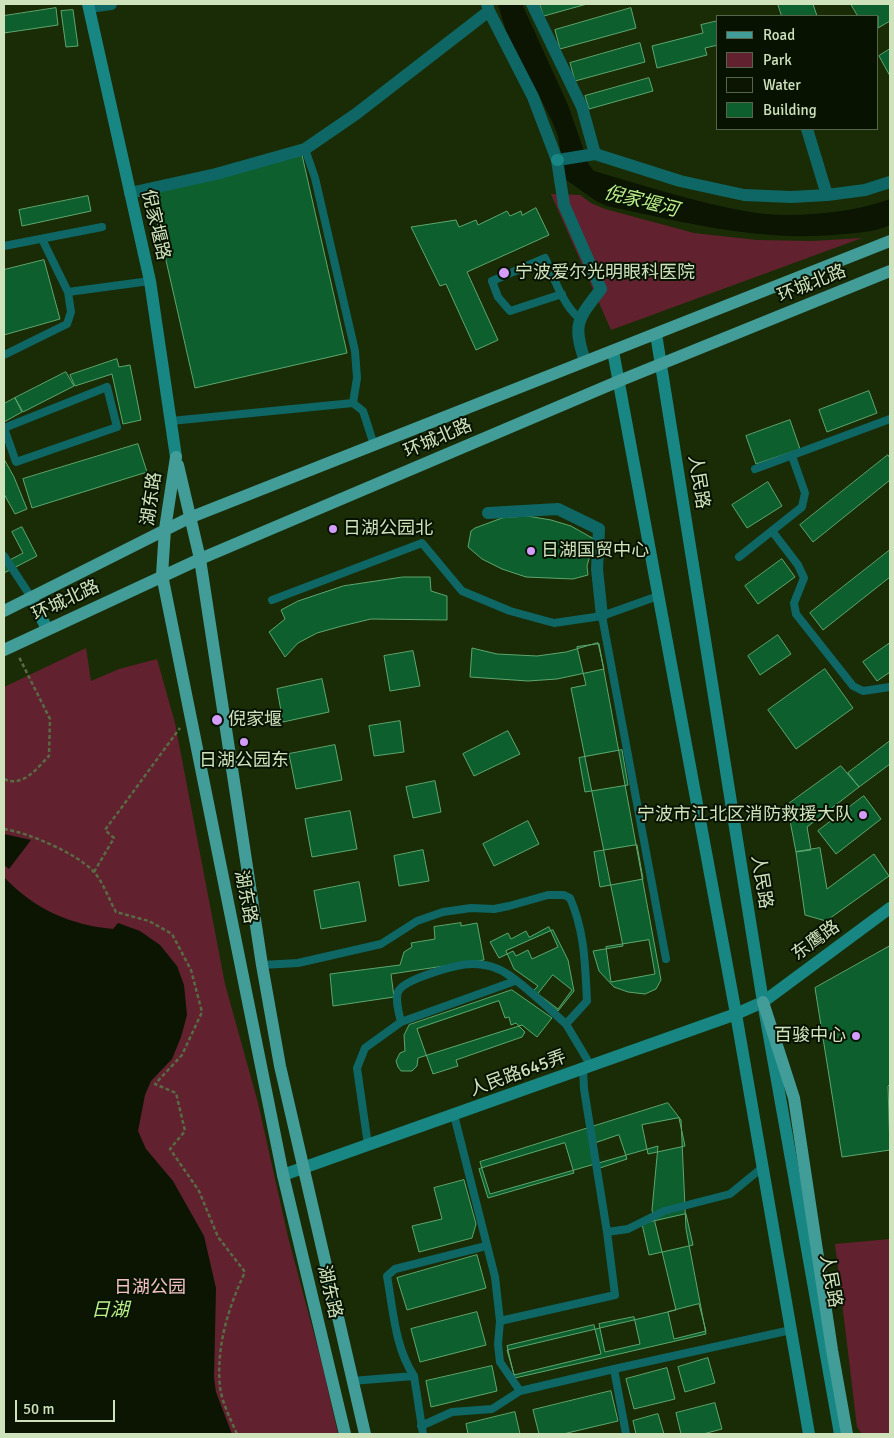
<!DOCTYPE html>
<meta charset="utf-8">
<style>
body{margin:0}
#map{position:relative;width:894px;height:1438px;overflow:hidden;background:#1a2c05;font-family:Signika,sans-serif}
canvas{display:block}
.frame{position:absolute;inset:0;border:5px solid #cee2bc;pointer-events:none}
.legend{position:absolute;left:716px;top:15px;width:162px;height:115px;box-sizing:border-box;background:#071300;border:1px solid #57664b;margin:0;padding:6px 9px;list-style:none;font-size:15px;color:#cee2bc}
.legend li{display:flex;align-items:center;gap:10px;height:25px}
.legend b{width:25px;border:1px solid #57664b}
.scale{position:absolute;left:15px;top:1400px;width:100px;height:22px;box-sizing:border-box;border:2px solid #cee2bc;border-top:0;padding-left:6px;font-size:15px;line-height:18px;white-space:nowrap;color:#cee2bc;-webkit-text-stroke:4px #071300;paint-order:stroke}
</style>
<div id="map">
<canvas width="894" height="1438"></canvas>
<div class="frame"></div>
<ul class="legend">
<li><b style="height:6px;background:#429d99"></b>Road</li>
<li><b style="height:14px;background:#62212f"></b>Park</li>
<li><b style="height:14px;background:#0b1502"></b>Water</li>
<li><b style="height:14px;background:#0d5f2d"></b>Building</li>
</ul>
<div class="scale">50 m</div>
</div>
<script>
const ctx = document.querySelector('canvas').getContext('2d');
ctx.lineJoin = 'round';
function paint(path, color) { ctx.fillStyle = color; ctx.fill(path, 'evenodd'); }
function stroke(path, color, width, dash) { ctx.strokeStyle = color; ctx.lineWidth = width; ctx.lineCap = dash ? 'butt' : 'round'; ctx.setLineDash(dash || []); ctx.stroke(path); }
function label(font, color, halo, rows, align = 'center') {
  ctx.font = font + ' Signika,"Noto Sans SC",sans-serif'; ctx.lineWidth = 4; ctx.setLineDash([]); ctx.textBaseline = 'middle'; ctx.strokeStyle = halo; ctx.fillStyle = color; for (const [text, x, y, turn = 0] of rows) {
    ctx.save(); ctx.translate(x, y); ctx.rotate((+turn || 0) * Math.PI / 180); ctx.textAlign = isNaN(turn) ? turn : align; if (halo) ctx.strokeText(text, 0, 0); ctx.fillText(text, 0, 0); ctx.restore();
  }
}
paint(new Path2D(`
 M551 194 580 195 591 203 605 209 694 233 757 240 812 241 862 238 611 330Z
 M86 648 91 681 119 669 157 659 175 723 225 984 258 1103 288 1237 322 1364 338 1434H4V687Z
 M890 1239V1434H862L857 1427 835 1244Z`), '#62212f');
paint(new Path2D(`
 M498 4H522L568 105 589 165 594 171C645 186 698 203 750 212 790 219 853 213 890 199V225C872 233 853 233 834 235 756 241 682 222 607 206L596 201 565 179 558 136 552 121 506 31Z
 M4 834 31 840 9 869 4 865Z
 M4 877C34 909 70 925 113 929L118 923 140 931 160 945 177 966 184 985 187 1015 181 1037 172 1059 151 1081 145 1095 138 1131 146 1149 173 1181 204 1236 216 1288 214 1378 216 1392 232 1434H4Z`), '#0b1502');
const building = new Path2D(`
 M540 4H587L544 16Z
 M778 4H813L817 16H782Z
 M851 4H890V21L878 28V16H858Z
 M56 8 58 25 4 33V16Z
 M631 8 636 28 560 49 555 30Z
 M73 10 78 46 66 47 61 11Z
 M718 21V45L705 48 707 55 657 68 652 46 703 33 701 25Z
 M640 43 645 62 575 81 570 63Z
 M890 49V76L879 56Z
 M649 78 653 91 589 109 585 96Z
 M302 155 347 353 195 388 150 190Z
 M88 196 91 211 22 226 19 210Z
 M536 208 549 235 467 272 498 340 476 350 446 284 440 286 411 227 456 220 459 227 476 220 478 225 507 211 510 216 521 211 522 215Z
 M44 260 60 319 4 335V270Z
 M117 359 119 367 130 365 141 420 123 424 112 374 75 386 70 375Z
 M66 372 74 386 23 412 15 398Z
 M869 391 877 413 827 432 819 410Z
 M15 398 22 412 4 422V404Z
 M790 420 800 449 756 464 746 436Z
 M138 444 147 472 32 508 23 479Z
 M888 455 890 458V480L813 542 800 525Z
 M4 459 14 477 27 509 15 514 4 494Z
 M768 482 782 506 747 528 732 505Z
 M527 516 551 520 571 526 594 539 589 547 590 555 587 566 588 575 573 579 526 577 502 569 482 559 468 547 471 531 475 528 502 518Z
 M22 527 37 556 4 573V563L23 553 12 532Z
 M890 550V577L823 630 810 613Z
 M782 559 795 577 758 604 745 586Z
 M403 577H430L431 591 447 596V620L371 619 342 626 317 633 298 643 285 657 269 632 285 619 281 610 298 601 343 586Z
 M778 635 791 654 760 675 748 656Z
 M598 643 604 669 557 679 528 681 470 677 472 648 497 654 537 656 566 652Z
 M890 643V672L877 681 863 662Z
 M599 644 661 980 656 989 645 994 628 992 614 987 599 971 593 951 623 946 571 688 586 685 577 647Z
 M413 651 420 686 390 691 384 656Z
 M825 669 853 708 796 749 768 710Z
 M322 679 329 712 283 722 277 689Z
 M400 721 404 752 374 756 369 726Z
 M508 731 520 754 474 776 463 754Z
 M890 741V764L859 787 848 773Z
 M335 745 342 780 296 789 289 754Z
 M622 750 628 785 585 792 579 758Z
 M841 766 859 787 807 827 811 850 796 852 787 805Z
 M435 781 441 812 413 818 406 787Z
 M864 796 881 819 836 854 818 831Z
 M350 811 357 849 312 857 305 819Z
 M528 821 539 844 494 866 483 844Z
 M637 845 643 879 600 887 594 852Z
 M820 848 827 889 874 854 889 876 826 921 805 915 796 852Z
 M423 850 429 881 399 886 394 856Z
 M359 882 366 921 321 929 314 891Z
 M461 923V926L477 923 484 960 391 974 394 997 333 1006 330 974 400 965 404 952 412 947 411 943 435 939 434 927Z
 M549 927 558 947 532 959 528 950 516 956 513 951 499 958 490 942 508 933 511 939 526 931 529 937Z
 M553 930 568 960 574 991 558 1011 533 991 538 986 514 969 506 951Z
 M649 940 655 974 611 982 606 947Z
 M890 946V1084L888 1086 890 1150 842 1157 815 988Z
 M553 975 572 990 558 1009 538 994Z
 M512 990 552 1018 537 1037 522 1025 418 1058 417 1066 412 1071H401L398 1067 396 1061 400 1053 405 1051 404 1035 409 1025Z
 M499 1001 505 1018 509 1017 511 1025 516 1023 525 1032 522 1037 456 1060 458 1066 433 1074 417 1029Z
 M668 1103 681 1120 686 1229 706 1334 515 1378 507 1350 676 1310 652 1210 658 1146 490 1194 480 1162Z
 M679 1118 685 1146 648 1154 642 1125Z
 M619 1135 627 1159 597 1169 590 1145Z
 M565 1143 574 1173 488 1198 479 1169Z
 M464 1180 476 1224 472 1238 419 1252 412 1226 442 1219 434 1188Z
 M686 1214 693 1245 649 1255 642 1224Z
 M477 1255 486 1288 407 1310 397 1278Z
 M699 1304 706 1331 674 1339 668 1312Z
 M477 1312 486 1345 420 1362 411 1329Z
 M634 1317 640 1344 605 1352 599 1324Z
 M594 1325 601 1354 514 1375 507 1346Z
 M708 1358 715 1383 685 1392 678 1367Z
 M492 1366 497 1391 431 1407 426 1381Z
 M667 1368 675 1399 634 1409 626 1379Z
 M611 1391 618 1421 563 1434H539L533 1410Z
 M715 1403 722 1429 703 1434H681L676 1413Z
 M515 1412 520 1434H468L466 1424Z
 M658 1414 664 1434H636L633 1421Z`);
paint(building, '#0d5f2d');
stroke(building, '#5da670', 1);
stroke(new Path2D(`
 M4 779C23 788 37 768 49 756L50 719 19 657
 M4 829C29 833 76 853 93 871 103 881 109 900 116 912L149 921 172 934 191 970 202 1012 182 1055 155 1084 176 1093 185 1131 170 1149 199 1191 218 1237 245 1272C228 1308 216 1347 220 1387 222 1403 231 1420 237 1434
 M94 872 114 838 105 830 180 728`), '#586b44', 2.5, [4, 2.5]);
stroke(new Path2D(`
 M305 149 315 178 355 351 357 378 353 403
 M42 239 68 292
 M4 246 102 227
 M562 294 510 311 498 297 492 281 545 258C554 277 562 304 579 318
 M4 355 67 324 71 312 68 292 150 281
 M107 387 117 427 16 462 4 428Z
 M171 421 353 403 363 411 374 445
 M755 469 890 419
 M772 531 798 565 804 578 794 603 796 614 853 686 863 691 890 687
 M4 556 31 597
 M739 557 802 507 805 493 792 456
 M272 600 422 543 462 591 510 611 554 623 602 616 658 596
 M602 616 666 959
 M262 965 298 963 381 944 417 921 443 912 471 908 494 909 509 906 548 895H564L570 898C585 932 585 965 587 1001L566 1024 591 1066
 M515 981 401 1022C399 1013 395 1001 398 992 403 979 458 964 472 964 481 964 489 965 498 969 516 976 550 1010 566 1024
 M583 1069 584 1089 607 1232
 M454 1115 495 1277 500 1321 498 1344 500 1362 520 1391 614 1369
 M368 1145 357 1068 365 1048 401 1022
 M500 1321 615 1295 607 1232 628 1229 664 1211 730 1194 763 1167
 M414 1376C395 1348 393 1309 387 1276L395 1269 486 1246
 M352 1381 414 1376 423 1434
 M421 1426 452 1412 492 1409 520 1391
 M626 1434 614 1369 791 1330`), '#0e6764', 8);
stroke(new Path2D(`
 M487 4 489 11 533 97 557 160 564 205 601 289C578 319 572 323 585 361
 M532 4 582 107 595 154
 M89 7 111 4
 M807 129 827 195
 M558 160 595 154 680 181 744 195 791 197 827 195 865 190 890 182
 M130 193 216 174 305 149 356 114 489 11
 M488 513 558 509 599 529 597 569 602 616`), '#0e6764', 12);
stroke(new Path2D(`
 M88 4 150 281 176 457
 M557 160H558
 M656 334 763 1002 840 1434
 M613 351 736 1014 809 1434
 M31 597 47 629
 M283 1175 736 1014 763 1002 890 908`), '#188783', 12);
stroke(new Path2D(`
 M176 457 165 529 162 575 283 1175 345 1434
 M178 465 200 559 262 965 280 1066 365 1434
 M4 611 189 518 890 241
 M4 650 200 559 619 381 890 271
 M763 1002 794 1098 832 1350 847 1434`), '#429d99', 12);
for (const [x, y, r, color] of [
 [504,273,6,"#d49cfb"],
 [333,529,5,"#d49cfb"],
 [531,551,5,"#d49cfb"],
 [217,720,6,"#d49cfb"],
 [244,742,5,"#d49cfb"],
 [863,815,5,"#d49cfb"],
 [856,1036,5,"#d49cfb"]
]) { const dot = new Path2D(); dot.arc(x, y, r, 0, 2 * Math.PI); ctx.fillStyle = color; ctx.fill(dot); stroke(dot, '#071300', 2); }
label('18px', '#cee2bc', '#071300', [
 ["倪家堰路",155,225,77],
 ["环城北路",812,284,-22],
 ["环城北路",438,439,-23],
 ["人民路",698,482,81],
 ["湖东路",152,499,-82],
 ["环城北路",66,601,-25],
 ["人民路",761,882,81],
 ["湖东路",245,897,79],
 ["东鹰路",816,941,-36],
 ["人民路645弄",518,1074,-20],
 ["人民路",830,1281,80],
 ["湖东路",329,1292,77]
]);
label('18px', '#cee2bc', '#071300', [
 ["宁波爱尔光明眼科医院",515,273],
 ["日湖公园北",343,529],
 ["日湖国贸中心",541,551],
 ["倪家堰",228,720],
 ["日湖公园东",244,761,"center"],
 ["宁波市江北区消防救援大队",853,815,"right"],
 ["百骏中心",846,1036,"right"]
], 'left');
label('18px', '#f2c1c7', '#071300', [
 ["日湖公园",150,1288]
]);
label('italic 19px', '#bbee89', '#071300', [
 ["倪家堰河",641,202,14],
 ["日湖",110,1311]
]);
</script>
